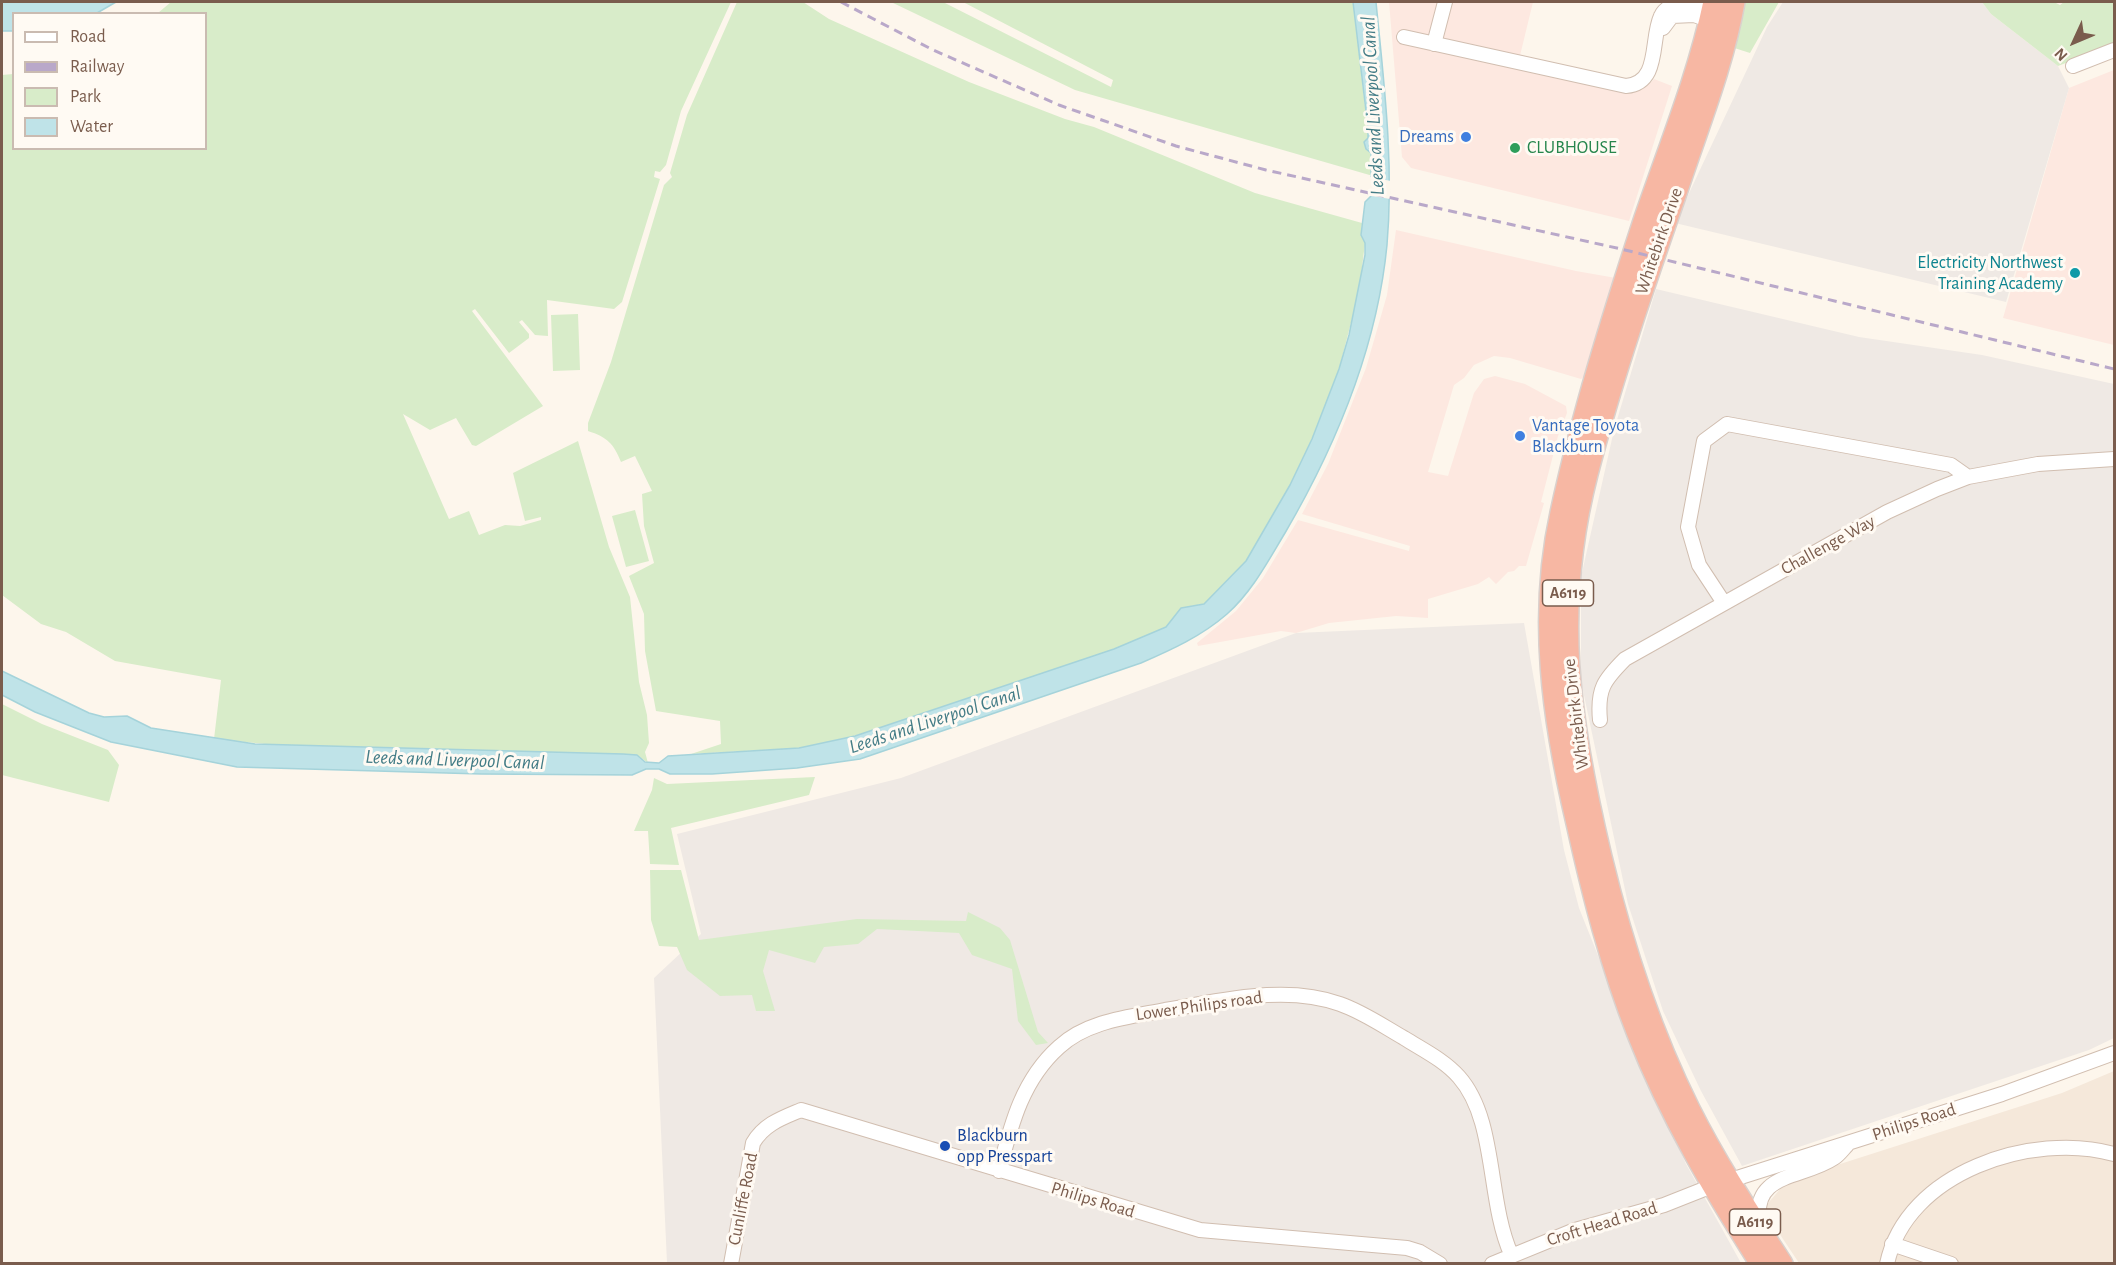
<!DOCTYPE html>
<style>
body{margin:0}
#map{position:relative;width:2116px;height:1265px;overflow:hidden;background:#fdf6ec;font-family:"Alegreya Sans",sans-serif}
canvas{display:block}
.frame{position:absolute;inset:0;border:3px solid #7a5c4d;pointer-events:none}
.legend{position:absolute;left:12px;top:12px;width:195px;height:138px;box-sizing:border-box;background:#fffaf3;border:2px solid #cabbb1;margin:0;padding:8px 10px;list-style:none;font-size:18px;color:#7a5c4d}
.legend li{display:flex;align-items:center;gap:12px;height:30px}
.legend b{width:30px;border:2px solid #cabbb1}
.north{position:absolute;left:2044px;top:12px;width:60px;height:60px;-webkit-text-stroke:4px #fffaf3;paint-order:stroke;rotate:226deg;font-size:16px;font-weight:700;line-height:24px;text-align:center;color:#7a5c4d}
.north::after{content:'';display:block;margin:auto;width:21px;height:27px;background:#7a5c4d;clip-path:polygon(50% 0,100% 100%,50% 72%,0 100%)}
</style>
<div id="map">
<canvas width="2116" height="1265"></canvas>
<div class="frame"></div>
<ul class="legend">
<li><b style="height:8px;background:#fff"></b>Road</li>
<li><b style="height:8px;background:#b9a8c9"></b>Railway</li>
<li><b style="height:16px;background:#d8ecc9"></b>Park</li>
<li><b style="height:16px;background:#bfe3e8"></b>Water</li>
</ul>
<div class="north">N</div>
</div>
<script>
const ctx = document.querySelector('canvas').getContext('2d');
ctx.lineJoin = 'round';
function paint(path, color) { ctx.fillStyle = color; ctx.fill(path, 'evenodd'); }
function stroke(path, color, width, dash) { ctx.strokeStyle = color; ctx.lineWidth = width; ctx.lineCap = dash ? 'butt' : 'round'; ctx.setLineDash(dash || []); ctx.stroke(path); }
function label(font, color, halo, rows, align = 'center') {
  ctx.font = font + ' "Alegreya Sans",sans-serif'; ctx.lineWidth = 6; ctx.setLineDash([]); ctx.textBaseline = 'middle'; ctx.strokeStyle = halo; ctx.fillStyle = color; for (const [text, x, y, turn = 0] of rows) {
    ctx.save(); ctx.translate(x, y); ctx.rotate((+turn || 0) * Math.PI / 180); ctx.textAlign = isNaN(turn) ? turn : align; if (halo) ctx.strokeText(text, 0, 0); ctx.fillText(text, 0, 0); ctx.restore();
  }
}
paint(new Path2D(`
 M2114 1071V1263H1799L1763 1209 1787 1181 2062 1093Z`), '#f5e8da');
paint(new Path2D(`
 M1389 2H1533L1517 68 1628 91 1648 85 1654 79 1672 86 1629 221 1411 168 1402 157Z
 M2114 70V345L2003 318 2069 88Z
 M1396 230 1576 271 1616 278 1588 374 1581 379 1510 358 1494 356 1474 365 1464 378 1454 385 1428 472 1448 476 1474 393 1484 379 1495 376 1525 384 1566 406 1567 413 1558 436 1541 502 1544 503 1526 566H1519L1514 571 1508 572 1496 584 1489 577 1478 584 1428 599V618L1396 616 1329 623 1296 633 1281 631 1198 646 1197 643 1236 611 1263 578 1298 520 1409 551 1410 546 1302 514 1328 464 1366 368 1387 295Z`), '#fde8e0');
paint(new Path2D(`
 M1783 2H1982L1991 14 2058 66 2069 88 2006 302 1675 223 1767 27Z
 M1656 289 1859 337 1982 355 2114 384V1038L2089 1050 1742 1166 1701 1091 1663 1011 1628 904 1581 681V577L1614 430Z
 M1524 623 1564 850 1579 908 1645 1073 1686 1164 1741 1263H667L654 978 701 934 677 834 901 778 1296 633Z`), '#efe9e4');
paint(new Path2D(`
 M171 2H731L681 111 666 165 660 172 655 171 654 177 660 179 622 302 614 309 547 300 548 336 535 335 522 320 519 322 529 334V338L509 353 475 309 472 311 543 406 476 446 472 445 456 418 430 430 403 414 449 519 469 511 479 535 505 525 520 526 541 520V517L525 521 513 473 578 441 609 547 630 597 639 682 647 715 649 743 645 752 648 763 637 755 623 754 307 748 214 739 221 680 115 661 66 632 41 624 2 595V75L13 74 14 148H206V14L158 13Z
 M737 2H803L829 19 969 82 1065 119 1094 127 1255 193 1362 223 1361 235 1365 243 1359 292 1339 369 1312 439 1290 485 1246 561 1204 604 1191 606 1166 627 1114 649 890 726 824 744 799 748 691 754 721 744 720 721 656 711 645 651 644 614 629 576 654 563 644 526 642 494 652 491 635 456 621 462C614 444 607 437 588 431V423L611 362 664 185 672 177 670 173 687 115Z
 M891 2H943L1111 87 1113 80 963 2H1353L1373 176 1075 90Z
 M1734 2H1779L1750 53 1725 45Z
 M1982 2H2054L2060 5 2064 2H2114V44L2058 66 1991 14Z
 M578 314 580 370 553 371 551 315Z
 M635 510 649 561 626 567 612 516Z
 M2 704 42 724 108 750 119 765 109 802 2 775Z
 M815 777 809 795 671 828 679 865 650 864 648 831H634L652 790 654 778 667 784Z
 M650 870H681L699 940 857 919 966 921 968 912 1000 928 1010 940 1038 1032 1048 1043 1036 1045 1018 1021 1012 969 972 955 959 933 877 929 858 944 824 947 815 963 769 950 763 971 775 1011H756L752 995 720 996 687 970 677 947 659 946 651 920Z`), '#d8ecc9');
const water = new Path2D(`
 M2 2H116L97 13 14 14 13 31H2Z
 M1353 2H1376C1384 83 1394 163 1387 245 1377 348 1337 444 1285 533 1268 561 1252 592 1227 614 1202 636 1171 650 1141 663L860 759 797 768 712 774H670L659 769H646L632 775 481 774 237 767 111 742 35 712 2 695V671L89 713 104 717 127 716 151 728 255 744 623 754 637 755 645 762 659 763 668 756 799 748 855 736 1114 649 1166 627 1181 608 1204 604 1246 561 1290 485 1312 439 1339 369 1349 335 1365 255V243L1361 235 1365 202 1371 196V153L1366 149 1364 142 1368 138V128Z`);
paint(water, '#bfe3e8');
stroke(water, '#a5d3da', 1.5);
paint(new Path2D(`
 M1370 177 1391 181 1390 199 1368 195Z`), '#fdf6ec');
const minor = new Path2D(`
 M1690 2 1721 5
 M1663 28 1672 16 1694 15 1715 22
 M1404 37 1626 86C1661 83 1650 39 1661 16 1665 7 1676 4 1684 2
 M1434 44 1445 2
 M2073 66 2114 50
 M1724 603 1699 565 1688 527 1704 441 1727 424 1951 465 1968 477
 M1600 720C1597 689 1604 680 1625 659L1887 512 1937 489 1968 477 2038 464 2114 459
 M999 1171C1011 1125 1022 1080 1059 1047 1087 1021 1129 1017 1165 1010 1221 1001 1285 984 1340 1004 1363 1012 1383 1026 1404 1038 1423 1050 1444 1060 1459 1077 1497 1120 1487 1200 1511 1254
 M1760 1224C1750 1172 1803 1179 1834 1158 1839 1155 1843 1149 1847 1145
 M1892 1244 1951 1264
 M731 1264 753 1143C764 1124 782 1118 801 1110L1200 1230 1407 1248 1420 1252 1440 1264
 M1492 1264 1575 1230 1664 1205 1712 1186 2002 1094 2114 1053
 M1887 1264C1906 1172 2033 1131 2114 1154`);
const highway = new Path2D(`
 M1714 2C1698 78 1668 150 1643 224 1612 319 1582 415 1561 513 1538 617 1553 721 1577 823 1593 895 1611 966 1638 1034 1670 1116 1714 1190 1761 1264
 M1734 2C1723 65 1698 126 1678 187 1645 282 1612 377 1587 474 1552 610 1569 723 1601 857 1622 944 1649 1029 1689 1109 1716 1163 1749 1213 1782 1264`);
stroke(minor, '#d1beb0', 16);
stroke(highway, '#dad1cd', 24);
stroke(minor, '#fff', 14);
stroke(highway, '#f7b7a3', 21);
stroke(new Path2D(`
 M841 2 933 50 1059 105 1176 146 1266 170 1621 249 2114 369`), '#b9a8c9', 3, [9, 6]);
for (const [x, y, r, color] of [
 [1466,137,6,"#3f7fe0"],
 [1515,148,6,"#2e9e5b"],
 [2075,273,6,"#0f9aa8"],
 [1520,436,6,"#3f7fe0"],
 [945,1146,6,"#1a4fb4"]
]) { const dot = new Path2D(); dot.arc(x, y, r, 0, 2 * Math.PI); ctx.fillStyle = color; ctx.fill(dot); stroke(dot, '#fffaf3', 2); }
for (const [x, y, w] of [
 [1568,593,51],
 [1755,1222,51]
]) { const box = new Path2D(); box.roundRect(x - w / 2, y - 13, w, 26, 4.5); ctx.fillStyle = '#fffaf3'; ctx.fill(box); stroke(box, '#7a5c4d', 1.5); }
label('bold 16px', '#7a5c4d', null, [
 ["A6119",1568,593],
 ["A6119",1755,1222]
]);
label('18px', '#366cbe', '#fffaf3', [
 ["Dreams",1454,137],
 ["Vantage Toyota",1532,426,"left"],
 ["Blackburn",1532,447,"left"]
], 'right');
label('18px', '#27864d', '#fffaf3', [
 ["CLUBHOUSE",1527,148]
], 'left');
label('18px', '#7a5c4d', '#fffaf3', [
 ["Whitebirk Drive",1659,241,-71],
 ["Challenge Way",1828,545,-29],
 ["Whitebirk Drive",1576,714,-97],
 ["Lower Philips road",1199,1006,-8],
 ["Philips Road",1914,1122,-18],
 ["Cunliffe Road",743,1199,-79],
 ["Philips Road",1093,1200,17],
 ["Croft Head Road",1602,1224,-17]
]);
label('18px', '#0d838f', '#fffaf3', [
 ["Electricity Northwest",2063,263],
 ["Training Academy",2063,284]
], 'right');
label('18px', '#164399', '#fffaf3', [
 ["Blackburn",957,1136],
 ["opp Presspart",957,1157]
], 'left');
label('italic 20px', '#437c86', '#fffaf3', [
 ["Leeds and Liverpool Canal",1373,106,-93],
 ["Leeds and Liverpool Canal",935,720,-18],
 ["Leeds and Liverpool Canal",455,760,2]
]);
</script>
